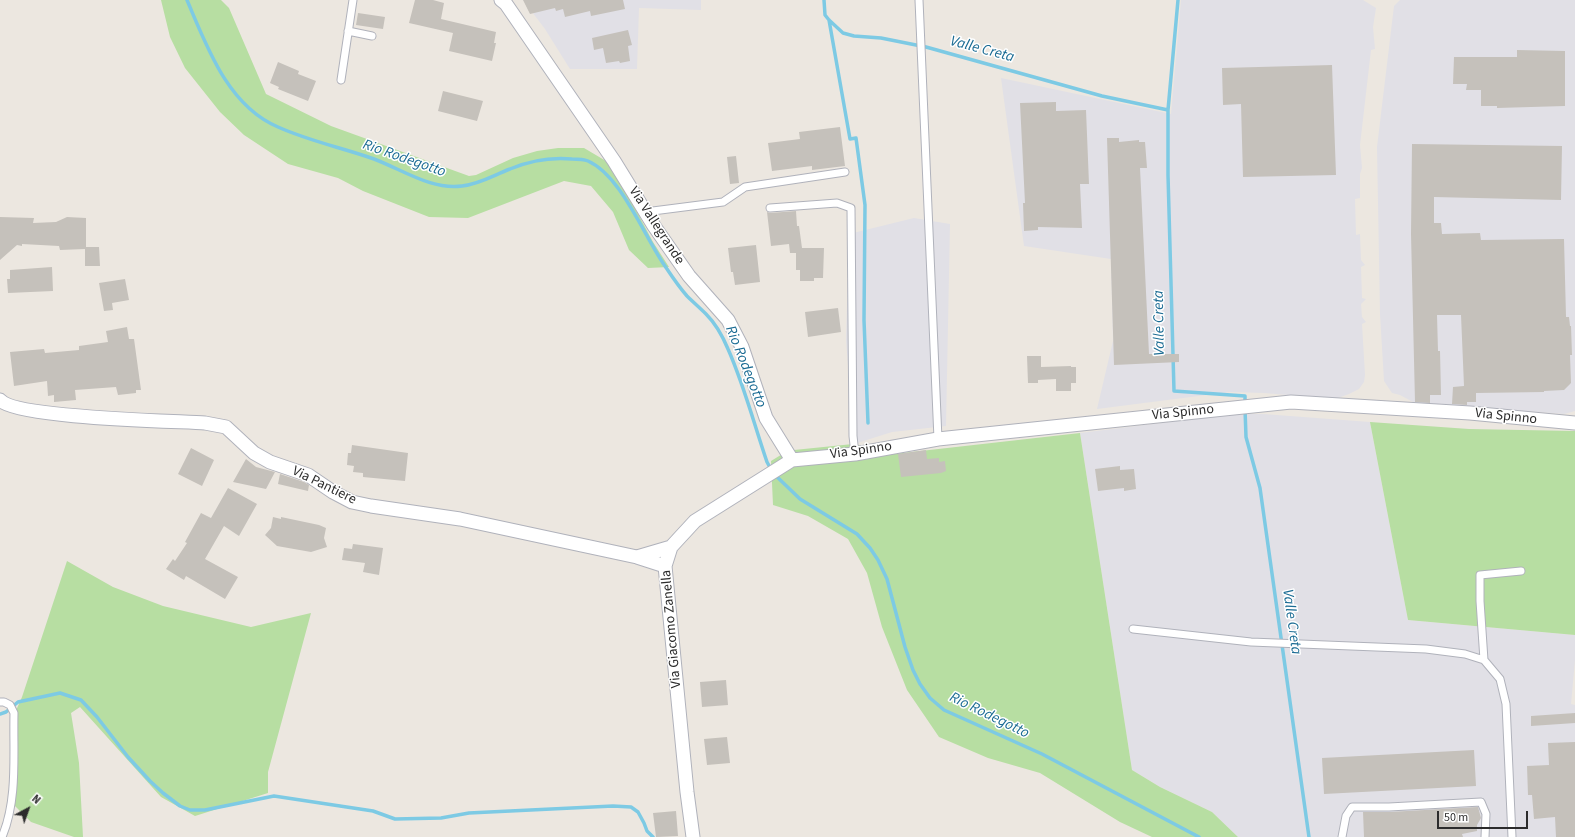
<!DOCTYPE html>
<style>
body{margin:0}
#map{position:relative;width:1575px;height:837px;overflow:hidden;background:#ece7e0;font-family:"Source Sans 3",sans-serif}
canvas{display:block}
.north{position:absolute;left:8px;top:789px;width:40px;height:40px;-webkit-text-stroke:3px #fff;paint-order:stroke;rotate:41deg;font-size:11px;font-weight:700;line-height:16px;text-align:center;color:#2c2c2c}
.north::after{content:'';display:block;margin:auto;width:14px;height:18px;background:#2c2c2c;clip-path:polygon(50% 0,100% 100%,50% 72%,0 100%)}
.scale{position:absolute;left:1437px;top:811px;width:91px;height:18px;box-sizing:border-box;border:2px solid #2c2c2c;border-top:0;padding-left:5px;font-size:12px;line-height:14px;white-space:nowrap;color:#2c2c2c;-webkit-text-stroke:3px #fff;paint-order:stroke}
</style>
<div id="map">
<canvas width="1575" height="837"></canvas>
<div class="north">N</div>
<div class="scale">50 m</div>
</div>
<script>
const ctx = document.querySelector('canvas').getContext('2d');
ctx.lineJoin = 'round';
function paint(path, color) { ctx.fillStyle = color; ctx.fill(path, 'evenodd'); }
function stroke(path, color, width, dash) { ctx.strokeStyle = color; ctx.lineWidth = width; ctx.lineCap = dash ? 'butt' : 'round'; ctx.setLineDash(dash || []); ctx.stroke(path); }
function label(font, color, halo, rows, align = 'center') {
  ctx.font = font + ' "Source Sans 3",sans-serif'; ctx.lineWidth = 3; ctx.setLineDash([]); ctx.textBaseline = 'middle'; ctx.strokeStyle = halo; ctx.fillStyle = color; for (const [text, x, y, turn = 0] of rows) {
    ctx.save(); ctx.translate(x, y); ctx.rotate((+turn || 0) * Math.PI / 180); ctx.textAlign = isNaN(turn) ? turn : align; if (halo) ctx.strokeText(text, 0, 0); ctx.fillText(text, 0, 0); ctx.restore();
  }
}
paint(new Path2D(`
 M523 0H701V10L639 8 637 69H570L545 29Z
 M1181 0H1363L1376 8 1373 27 1375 49 1371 50 1360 145 1362 168 1360 174V198L1355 199 1356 235 1360 234 1361 260 1365 265 1361 267 1362 298 1366 299 1361 304 1362 317 1366 322 1362 324 1365 375 1364 382 1359 389 1349 394 1335 399 1264 393 1230 392 1097 409 1113 341 1111 259 1024 246 1001 78 1171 114Z
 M1400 0H1575V411L1564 414 1415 403 1400 395 1392 393 1384 381 1380 314 1377 147 1394 6Z
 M914 218 950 224 946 426 892 432 854 444 846 340 849 234Z
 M1233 414H1263L1370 422 1408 620 1575 635V660L1571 704 1575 705V837H1238L1212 812 1160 787 1132 770 1080 433Z`), '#e1e0e6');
paint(new Path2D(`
 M161 0H221L229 8 266 94 331 126 469 176 476 175 513 158 537 151 558 148H584L606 161 620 180 653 242 669 267 648 268 629 250 613 212 591 186 564 181 468 218 429 217 363 191 338 178 288 164 244 135 220 112 185 68 170 37Z
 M1370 422 1469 429 1575 431V635L1408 620Z
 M1080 433 1132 770 1160 787 1212 812 1238 837H1152L1120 822 1040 773 988 758 939 737 907 690 882 627 867 573 848 539 808 516 773 505 771 461 784 453 794 450 853 444 894 454Z
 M67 561 113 587 163 606 251 627 311 613 268 772V793L195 816 161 797 80 707 71 713 79 763 83 837H74L31 822 14 805V715L22 697Z`), '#b7dea2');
stroke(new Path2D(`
 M187 0C207 47 228 106 278 127 309 141 343 148 374 159 403 170 431 190 462 186 480 184 494 175 510 169 529 161 551 157 572 159 577 159 583 159 588 161 622 176 645 239 667 269 673 278 680 288 687 296 693 302 700 308 706 314 716 324 723 337 728 349 744 385 754 424 767 462L773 473 800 499 857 534 870 548 878 560 887 579 905 647 913 670 920 684 930 698 944 710 1042 754 1199 837
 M824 0 825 15 829 20 843 33 854 36 881 38 926 47 1102 96 1168 110
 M1178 0 1168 110V175L1174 391 1245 396V403
 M829 20 850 139 856 138 865 205 864 320 868 423
 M1245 409 1246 437 1260 488 1309 837
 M0 714 6 712 18 702 60 693 81 700 97 717 128 757 150 781 163 793 180 806 190 810H205L274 796 373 811 395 819 441 818 469 813 613 806 631 807 638 812 644 823 647 831 653 837`), '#7dcae4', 3.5);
paint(new Path2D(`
 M415 0H433L444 3 441 19 496 32 494 43H496L492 61 449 51 453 33 409 23Z
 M523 0H623L625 9 591 16 590 11 565 17 563 9 556 11 555 8 530 14Z
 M358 13 385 17 383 29 356 25Z
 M628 30 632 45 628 46 630 61 620 63 619 61 606 63 603 48 594 50 592 38Z
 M1517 50 1565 51V106L1497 108V106H1481V90H1466L1467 84H1453L1454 57H1517Z
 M278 62 299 71 298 74 316 81 308 101 278 89 279 87 270 83Z
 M1332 65 1336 175 1243 177 1241 104 1223 105 1222 68Z
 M443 91 483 101 477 121 438 111Z
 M1056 102V111L1086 110 1089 184H1080L1082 228 1038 227V230L1024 231 1023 203H1025L1020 103Z
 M840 127 845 166 812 170V166L772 171 768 143 800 139 799 132Z
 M1107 138H1119V142L1139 140V142H1145L1147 168H1140L1149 354H1179V362L1114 365Z
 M1412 144 1562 146 1561 200 1434 197V223H1441L1442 234 1480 233 1481 240 1564 239 1566 317H1569L1570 326H1571L1572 355H1570L1571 383 1564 390 1544 391V392L1476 393V402H1467V405L1452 404 1453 387 1464 386 1461 315H1437L1438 351H1440L1441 395H1430V403L1415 402 1411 234Z
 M736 156 739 183 730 184 727 157Z
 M796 211 797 226H799L802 248H824L823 278H814V281H800V270H796V253H790L789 244 771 246 767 212 770 213Z
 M0 217 34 218 33 223 56 222 67 217 86 218V247H99L100 266H85V249L60 250 59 246 22 244V246L17 245 0 260Z
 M756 245 760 282 735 285 733 272H731L728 248Z
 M52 267 53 291 8 293 7 279H10V270Z
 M125 279 129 300 112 303 113 310 104 311 99 283Z
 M838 308 841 332 808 337 805 312Z
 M127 327 129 339H134L141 390H136V393L118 395 116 387 75 390 76 400 54 402V395L48 396 47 381 14 386 10 352 44 349 45 353 79 350V346L108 342 106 331Z
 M1027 356H1041V367L1071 366V367H1076V383H1071V391H1056V379L1038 380V383H1028Z
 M352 445 408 453 405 481 363 477V473L353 472 354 466 347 465 348 453H351Z
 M191 448 214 460 202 486 178 474Z
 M926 450 927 459 939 458V462L945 461 946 471 941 473 901 477 898 454Z
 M246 459 256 467 275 472 266 489 233 482Z
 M1120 466V470L1134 469 1136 489 1124 491V488L1098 491 1095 469Z
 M280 474 304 482 309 485 308 491 278 484Z
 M228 488 257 504 239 536 224 526 205 559 238 577 225 599 186 576 184 580 166 569 173 559 175 561 187 543 185 542 201 513 211 518Z
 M273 517 281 519V517L319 525 326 528 324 538 327 547 311 552 277 546 265 535 271 528Z
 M353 544 383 548 379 575 363 572 365 563 342 560 344 548 352 549Z
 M726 680 728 705 702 707 700 682Z
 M1575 713V723L1531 726V716Z
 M727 737 730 763 707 765 704 739Z
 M1575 742V837H1556L1555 817 1534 819 1532 795H1528L1527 766 1549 765 1548 743Z
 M1474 750 1476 786 1324 794 1322 758Z
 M1478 807 1481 818 1477 825V831L1462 834 1463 837H1364L1363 812H1389Z
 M676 811 678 836 656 837 653 813Z`), '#c5c1bb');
const service = new Path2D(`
 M919 0 938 439
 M348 31 372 36
 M341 80 353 0
 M770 208 837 203 851 208 853 436 855 454
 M645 212 723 202 745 187 845 172
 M1133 629 1251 642 1426 649 1465 654 1484 660 1500 679 1506 704 1512 837
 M1484 660 1480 601V575L1521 571
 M0 702H4L10 705 14 713C13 754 18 799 2 837
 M1342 837 1346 816 1352 807H1389L1481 802 1486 814 1485 837`);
const minor = new Path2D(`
 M501 0 506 4 614 161 654 226 689 276 728 320 742 347 766 418 792 460
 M0 400C15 418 173 421 205 423L226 427 254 453 270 462 308 475 333 492 352 502 371 506 460 519 637 557 665 566
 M637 557 671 547
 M693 837 687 792 665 566 671 547 695 521 792 460 855 454 938 439 1291 402 1470 413 1575 423`);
stroke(service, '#b0b2bb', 9);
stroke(minor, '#b0b2bb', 15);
stroke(service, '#fff', 7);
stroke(minor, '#fff', 13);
label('14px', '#2c2c2c', '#fff', [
 ["Via Vallegrande",656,226,57],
 ["Via Spinno",1183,413,-6],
 ["Via Spinno",1506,417,6],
 ["Via Spinno",861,451,-8],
 ["Via Pantiere",324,486,26],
 ["Via Giacomo Zanella",672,629,-95]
]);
label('italic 15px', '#1a6b93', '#fff', [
 ["Valle Creta",982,50,15],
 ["Rio Rodegotto",404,159,19],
 ["Valle Creta",1160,323,-91],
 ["Rio Rodegotto",745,367,68],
 ["Valle Creta",1291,622,82],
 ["Rio Rodegotto",989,716,26]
]);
</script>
